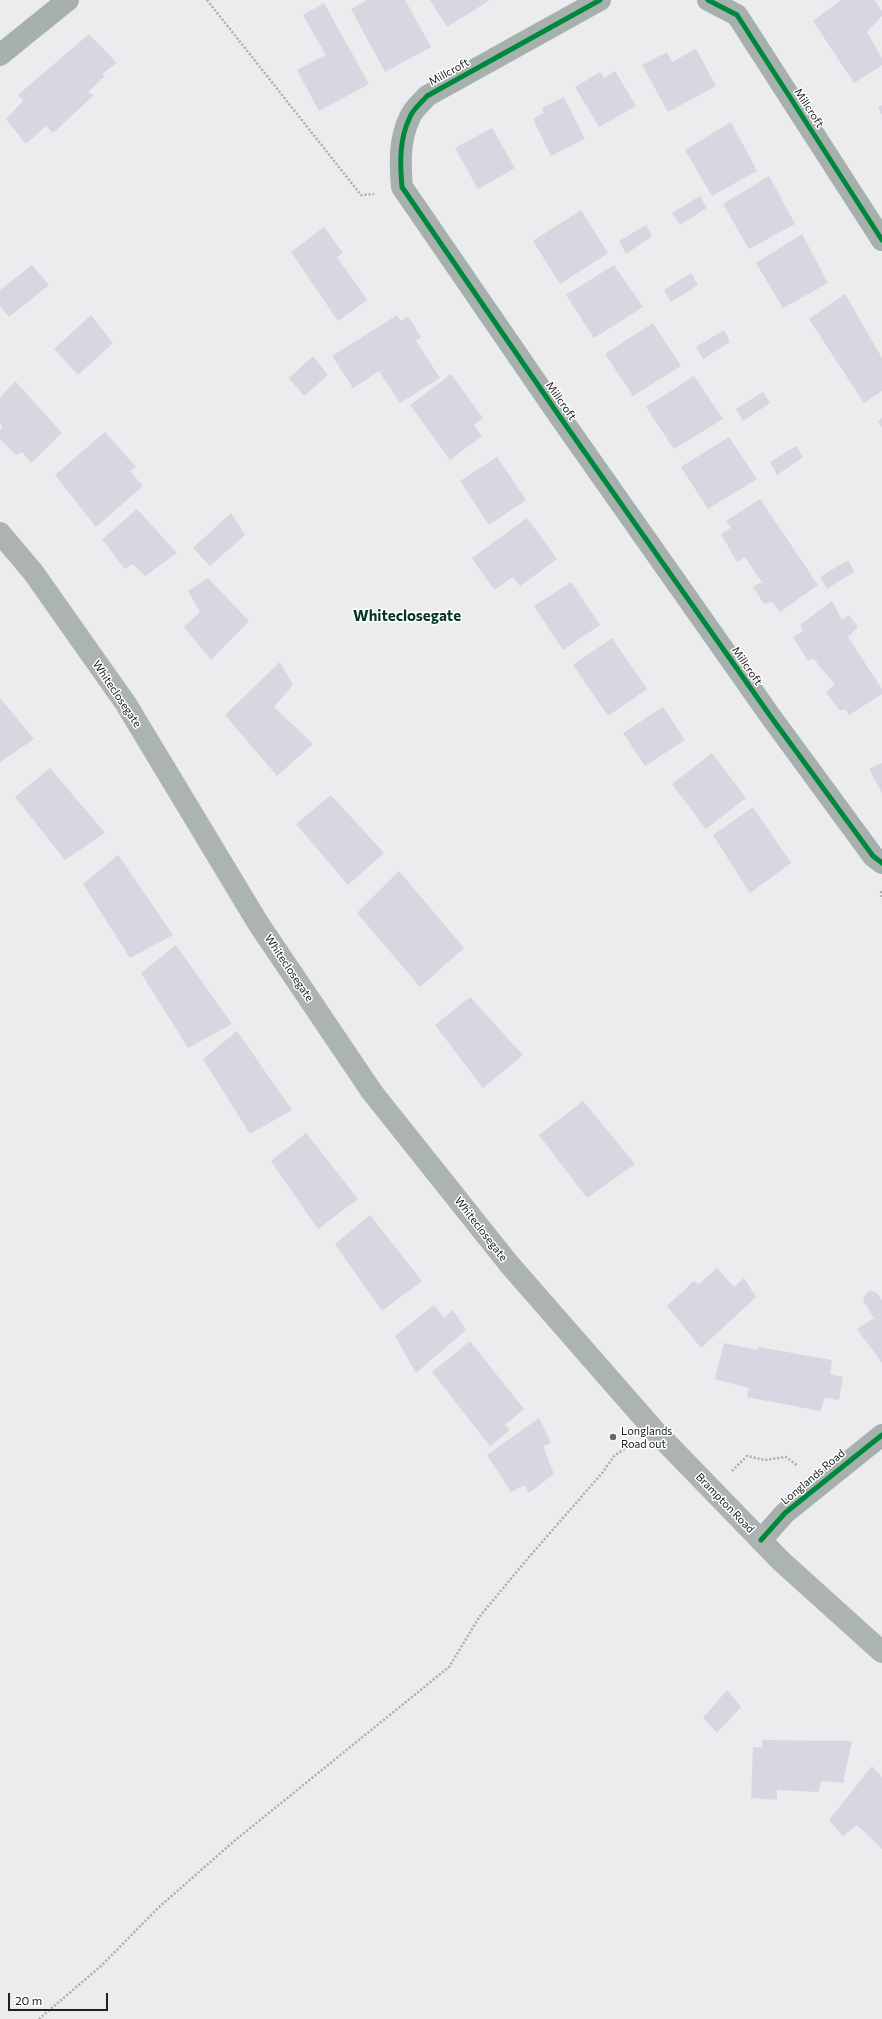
<!DOCTYPE html>
<style>
body{margin:0}
#map{position:relative;width:882px;height:2019px;overflow:hidden;background:#ecebee;font-family:Commissioner,sans-serif}
canvas{display:block}
.scale{position:absolute;left:8px;top:1993px;width:100px;height:18px;box-sizing:border-box;border:2px solid #202021;border-top:0;padding-left:5px;font-size:12px;line-height:14px;white-space:nowrap;color:#202021;-webkit-text-stroke:3px #fff;paint-order:stroke}
</style>
<div id="map">
<canvas width="882" height="2019"></canvas>
<div class="scale">20 m</div>
</div>
<script>
const ctx = document.querySelector('canvas').getContext('2d');
ctx.lineJoin = 'round';
function paint(path, color) { ctx.fillStyle = color; ctx.fill(path, 'evenodd'); }
function stroke(path, color, width, dash) { ctx.strokeStyle = color; ctx.lineWidth = width; ctx.lineCap = dash ? 'butt' : 'round'; ctx.setLineDash(dash || []); ctx.stroke(path); }
function label(font, color, halo, rows, align = 'center') {
  ctx.font = font + ' Commissioner,sans-serif'; ctx.lineWidth = 3; ctx.setLineDash([]); ctx.textBaseline = 'middle'; ctx.strokeStyle = halo; ctx.fillStyle = color; for (const [text, x, y, turn = 0] of rows) {
    ctx.save(); ctx.translate(x, y); ctx.rotate((+turn || 0) * Math.PI / 180); ctx.textAlign = isNaN(turn) ? turn : align; if (halo) ctx.strokeText(text, 0, 0); ctx.fillText(text, 0, 0); ctx.restore();
  }
}
paint(new Path2D(`
 M367 0H405L431 47 385 72 351 9Z
 M430 0H490L447 27Z
 M841 0H874L882 11V16L867 32 882 58V65L854 83 813 21Z
 M324 3 369 84 319 111 297 70 326 55 303 15Z
 M89 34 117 63 102 74 105 76 88 92 94 95 53 133 46 126 26 144 6 119 23 101 18 95Z
 M696 49 716 86 668 112 642 65 667 52 672 62Z
 M615 71 636 106 599 127 575 87 600 72 604 78Z
 M564 97 585 139 551 156 533 119 544 113 542 108Z
 M882 105V115L878 108Z
 M731 122 757 171 712 196 685 150Z
 M492 128 515 168 478 189 455 148Z
 M769 176 795 224 749 249 723 204Z
 M700 196 707 208 680 225 672 213Z
 M581 210 608 253 560 284 533 241Z
 M646 225 652 236 626 254 619 241Z
 M324 227 343 253 337 257 367 300 338 321 291 252Z
 M802 234 828 283 783 308 756 263Z
 M32 265 49 285 9 317 0 306V290Z
 M614 265 643 307 594 338 566 295Z
 M691 273 698 285 671 302 664 290Z
 M845 294 882 358V391L864 403 809 319Z
 M91 315 113 343 78 375 54 349Z
 M397 315 401 321 408 316 421 337 416 341 440 378 400 403 379 371 353 388 332 356Z
 M653 323 681 366 633 396 605 354Z
 M724 330 730 342 703 359 696 347Z
 M313 356 328 375 304 396 289 378Z
 M451 374 483 418 474 425 482 436 450 460 410 405Z
 M694 376 723 419 674 449 646 407Z
 M15 381 62 433 31 463 22 452 16 455 0 439V430L3 427 0 424V398Z
 M763 392 770 403 743 421 736 409Z
 M882 418V427L878 421Z
 M105 432 136 467 130 471 143 486 96 527 55 475Z
 M729 437 757 479 708 509 681 467Z
 M796 446 803 457 777 475 770 462Z
 M497 457 526 500 489 525 460 481Z
 M760 499 818 585 780 612 772 602 764 604 753 587 762 582 745 557 737 562 721 534 731 528 726 521Z
 M137 509 177 553 145 576 133 564 125 569 102 539Z
 M231 513 245 535 210 566 193 548Z
 M527 518 557 559 520 586 513 577 494 590 472 558Z
 M848 560 854 572 827 589 820 577Z
 M208 578 249 621 211 660 184 627 200 612 188 591Z
 M571 582 600 625 563 650 534 606Z
 M832 601 842 620 849 615 858 627 848 637 882 689V694L849 715 845 709 840 711 826 692 835 685 813 658 808 661 793 637 803 631 800 625Z
 M612 638 647 689 608 716 573 665Z
 M280 662 293 685 274 707 313 744 277 776 225 715Z
 M0 698 34 739 0 762Z
 M663 707 685 740 645 766 623 733Z
 M712 753 746 798 706 829 672 784Z
 M882 763V793L869 769Z
 M50 768 105 833 65 860 15 797Z
 M331 795 384 853 348 885 296 824Z
 M753 807 791 863 750 893 713 835Z
 M118 855 173 935 130 958 83 884Z
 M399 871 464 948 420 987 357 913Z
 M176 945 232 1024 188 1048 141 973Z
 M470 997 523 1055 483 1088 435 1025Z
 M237 1031 292 1110 250 1134 203 1059Z
 M583 1101 635 1164 587 1198 539 1135Z
 M306 1133 358 1199 318 1229 271 1161Z
 M370 1215 422 1281 382 1311 335 1244Z
 M717 1268 734 1287 744 1278 756 1297 701 1348 667 1306 694 1281 699 1284Z
 M869 1290 877 1293 882 1300V1363L857 1329 874 1318 865 1304 863 1298Z
 M434 1305 444 1318 453 1310 466 1330 416 1373 395 1336Z
 M470 1341 524 1409 505 1425 510 1430 490 1446 432 1372Z
 M724 1343 757 1350 758 1347 832 1360 830 1374 843 1377 839 1400 825 1398 820 1411 747 1397 749 1388 715 1379Z
 M539 1418 551 1443 543 1446 554 1474 529 1493 525 1485 511 1492 487 1455Z
 M727 1690 741 1707 717 1733 703 1718Z
 M762 1740 852 1741 843 1783 821 1781 819 1792 777 1790V1800L751 1798 753 1747 762 1748Z
 M872 1766 882 1777V1849L857 1825 843 1836 829 1820Z`), '#d9d5e1');
stroke(new Path2D(`
 M207 0 361 195 374 194
 M881 891 882 898
 M732 1471 747 1456 765 1460 786 1457 798 1466
 M39 2019 101 1966 158 1908 233 1842 449 1667 480 1616 529 1557 603 1472 614 1456 629 1446`), '#a8afad', 2.5, [2, 2]);
stroke(new Path2D(`
 M600 0 427 96C422 102 413 109 410 117 399 139 400 164 402 187L560 417 771 717 873 856 882 863
 M708 0 737 15 882 240
 M0 55 68 0
 M761 1540 785 1513 882 1435`), '#a6b1ad', 22);
stroke(new Path2D(`
 M0 533 33 572 126 704 258 923 372 1092 509 1264 655 1431 781 1561 882 1652`), '#acb4b2', 22);
stroke(new Path2D(`
 M600 0 427 96C422 102 413 109 410 117 399 139 400 164 402 187L560 417 771 717 873 856 882 863
 M708 0 737 15 882 240
 M761 1540 785 1513 882 1435`), '#00873e', 5);
for (const [x, y, r, color] of [
 [613,1437,4,"#676769"]
]) { const dot = new Path2D(); dot.arc(x, y, r, 0, 2 * Math.PI); ctx.fillStyle = color; ctx.fill(dot); stroke(dot, '#fff', 1.5); }
label('11px', '#202021', '#fff', [
 ["Millcroft",449,72,-29],
 ["Millcroft",809,108,57],
 ["Millcroft",561,401,55],
 ["Millcroft",747,666,55],
 ["Whiteclosegate",117,694,56],
 ["Whiteclosegate",289,968,56],
 ["Whiteclosegate",481,1229,52],
 ["Longlands Road",813,1477,-40],
 ["Brampton Road",725,1503,46]
]);
label('11px', '#202021', '#fff', [
 ["Longlands",621,1431],
 ["Road out",621,1444]
], 'left');
label('bold 15px', '#053625', '#fff', [
 ["Whiteclosegate",407,616]
]);
</script>
